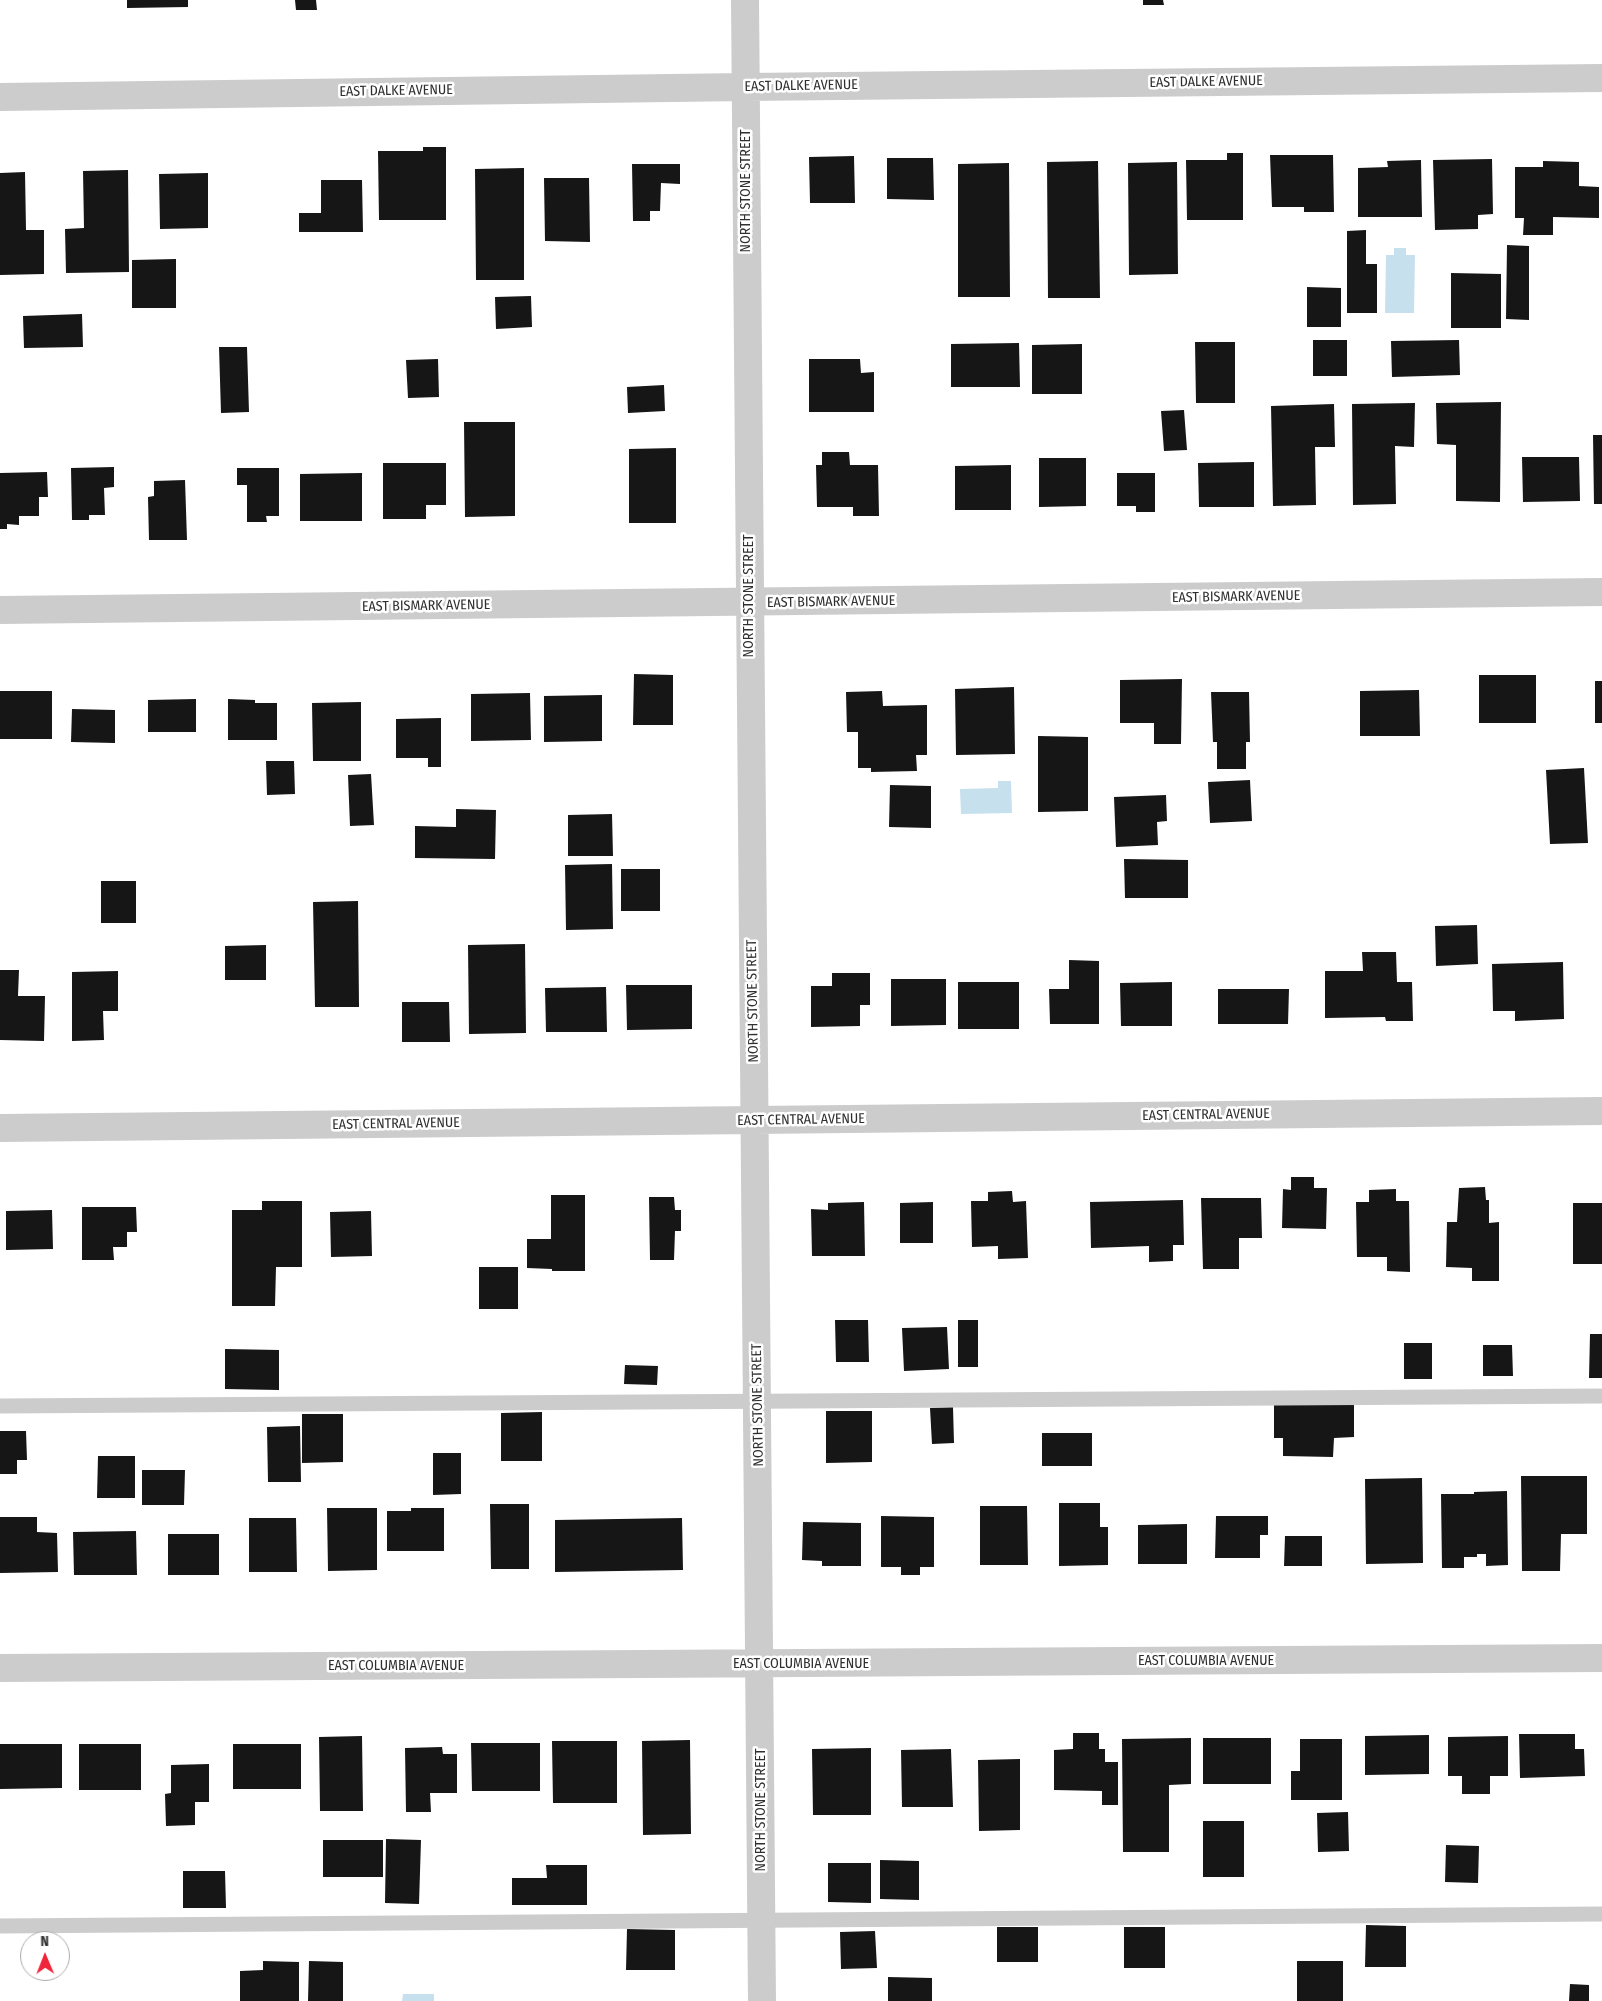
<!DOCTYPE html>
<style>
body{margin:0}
#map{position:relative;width:1602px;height:2001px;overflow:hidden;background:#fff;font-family:"Fira Sans Condensed",sans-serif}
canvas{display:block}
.north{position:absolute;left:20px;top:1931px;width:50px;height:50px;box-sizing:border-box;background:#fff;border:1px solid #acacac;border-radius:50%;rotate:359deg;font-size:14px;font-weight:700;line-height:20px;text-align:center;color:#2f2f2f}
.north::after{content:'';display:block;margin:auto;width:18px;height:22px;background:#f0273b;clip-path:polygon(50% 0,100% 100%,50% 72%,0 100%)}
</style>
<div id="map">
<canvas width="1602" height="2001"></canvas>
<div class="north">N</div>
</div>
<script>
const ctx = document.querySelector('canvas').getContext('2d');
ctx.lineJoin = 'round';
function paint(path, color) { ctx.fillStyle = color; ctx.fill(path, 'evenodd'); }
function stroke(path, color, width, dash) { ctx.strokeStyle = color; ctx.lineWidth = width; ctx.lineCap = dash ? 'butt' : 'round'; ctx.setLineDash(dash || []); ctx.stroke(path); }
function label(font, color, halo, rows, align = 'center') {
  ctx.font = font + ' "Fira Sans Condensed",sans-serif'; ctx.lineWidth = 5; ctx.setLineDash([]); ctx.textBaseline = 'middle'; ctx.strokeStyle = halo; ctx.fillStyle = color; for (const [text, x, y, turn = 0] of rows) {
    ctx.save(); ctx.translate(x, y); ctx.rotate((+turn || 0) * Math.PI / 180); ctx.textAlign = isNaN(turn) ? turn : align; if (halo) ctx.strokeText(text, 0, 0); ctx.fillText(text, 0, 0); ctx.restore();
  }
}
paint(new Path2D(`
 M1394 248H1406V255H1415L1414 313H1385L1386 255H1394Z
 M998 781H1011L1012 813 961 814 960 789 998 788Z
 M403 1994H434V2001H402Z`), '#c7e0ee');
paint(new Path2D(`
 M127 0H188V7L127 8Z
 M295 0H316L317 10H296Z
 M1143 0H1163L1164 5H1143Z
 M423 147H446V220H379L378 151H423Z
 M1227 153H1243V220H1187L1186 160H1227Z
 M1270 155H1333L1334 212H1304V207H1272Z
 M854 156 855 203H810L809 157Z
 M887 158H933L934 200 887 199Z
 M1492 159 1493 214 1478 215V229L1435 230 1433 160Z
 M1421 160 1422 217H1358V168L1388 167 1387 161Z
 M1098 161 1100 298H1048L1047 162Z
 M1543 161 1579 162V186L1599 187V218L1553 217V235H1523L1524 218H1515V167H1543Z
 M1177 162 1178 274 1129 275 1128 163Z
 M1009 163 1010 297H958V164Z
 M632 164H680V184L661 183 660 211H650V221H633Z
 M524 168V280H476L475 169Z
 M128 170 129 272 66 273 65 229 84 228 83 171Z
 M25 172 26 230H44V274L0 275V173Z
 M208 173V228L160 229 159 174Z
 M544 178H589L590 242 545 241Z
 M321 180H362L363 232H299V213H321Z
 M1366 230V264H1377V313H1347V231Z
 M1507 245 1529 246V320L1506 319Z
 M176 259V308H132V260Z
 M1451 273 1501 274V328H1451Z
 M1307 287 1341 288V327H1307Z
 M531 296 532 327 496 329 495 297Z
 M82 314 83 347 24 348 23 316Z
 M1313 340H1347V376H1313Z
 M1459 340 1460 375 1392 377 1391 341Z
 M1195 342H1235V403H1196Z
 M1019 343 1020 387H951V344Z
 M1082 344V394H1032V345Z
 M219 347H247L249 412 221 413Z
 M438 359 439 397 408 398 406 360Z
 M809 359H860L861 373 874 372V412H809Z
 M664 385 665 411 628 413 627 387Z
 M1501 402 1500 502 1456 501V445L1437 444 1436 403Z
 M1415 403 1414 447 1395 446 1396 504 1353 505 1352 404Z
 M1334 404 1335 447H1315L1316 505 1273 506 1271 406Z
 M1184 410 1187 450 1164 451 1161 411Z
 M464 422H515V516L465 517Z
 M1593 435H1602V504H1594Z
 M676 448V523H629V449Z
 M822 452H849L850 465H878L879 516H853V507H817L816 465H822Z
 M1522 457H1579L1580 501 1523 502Z
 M1039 458H1086V506L1039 507Z
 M1254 462V507H1199L1198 463Z
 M383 463H446V505H426V519H383Z
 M1011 465V510H955V466Z
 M114 467V487L104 488 105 515H89V520H72L71 468Z
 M237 468H279V516H266L267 522H247V485H237Z
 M47 472 48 497H39V516H19V525L7 524V529H0V473Z
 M362 473V521H300V474Z
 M1117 473H1155V512H1136V506H1117Z
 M185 480 187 540H149L148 497 154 496V481Z
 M634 674 673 675V725H633Z
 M1479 675H1536V723H1479Z
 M1182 679 1181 744H1154V723H1120V680Z
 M1595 681H1602V723H1595Z
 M1014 687 1015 754 956 755 955 689Z
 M1419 690 1420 736H1360V691Z
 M0 691H52V739H0Z
 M882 691 883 706 927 705V755H916L917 771 871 772V768H858V732H847L846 692Z
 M1211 692H1249L1250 742H1246V769H1217V742H1213Z
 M530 693 531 740 471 741V694Z
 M602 695V741L544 742V696Z
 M196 699V732H148V700Z
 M228 699 255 700V703H277V740H228Z
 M361 702V761H313L312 703Z
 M72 709 115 710V743L71 742Z
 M441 718V767H428V758H396V719Z
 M1038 736 1088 737V811L1038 812Z
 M266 761H294L295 794 267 795Z
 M1584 768 1588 843 1550 844 1546 770Z
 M371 774 374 825 350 826 348 775Z
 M1250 780 1252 821 1210 823 1208 782Z
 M890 785 931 786V828L889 827Z
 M1166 795 1167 821 1157 822 1158 845 1116 847 1114 797Z
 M456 809 496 810 495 859 415 858V826L456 827Z
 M612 814 613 856H568V815Z
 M1124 859 1188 860V898H1125Z
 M612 864 613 929 566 930 565 865Z
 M621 869H660V911H621Z
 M101 881H136V923H101Z
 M358 901 359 1007H315L313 902Z
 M1477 925 1478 964 1436 966 1435 926Z
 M525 944 526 1033 469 1034 468 945Z
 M266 945V980H225V946Z
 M1362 952H1396L1397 982H1412L1413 1021H1386L1385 1017 1325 1018V971H1363Z
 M1069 960 1099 961V1024H1050L1049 989H1069Z
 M1563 962 1564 1019 1515 1021V1011H1493L1492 964Z
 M0 970H19L18 996H45L44 1041 0 1040Z
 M118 971V1011H103L104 1040 72 1041V972Z
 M832 973H870V1005H860V1026L811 1027V986H832Z
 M891 979H946V1025L891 1026Z
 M958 982H1019V1029H958Z
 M1172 982V1026H1121L1120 983Z
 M626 985H692V1029L627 1030Z
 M606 987 607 1032H546L545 988Z
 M1218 989H1289L1288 1024H1218Z
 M402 1002H449L450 1042H402Z
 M1291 1177H1314V1188H1327L1326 1229 1282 1228 1283 1189 1291 1190Z
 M1485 1187 1486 1200H1489V1223L1499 1222V1281H1472V1268L1446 1267 1447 1222H1457L1459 1188Z
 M1396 1189V1201H1409L1410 1272 1387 1271V1257H1357L1356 1202H1369V1190Z
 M1012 1191 1013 1202 1026 1201 1028 1258 998 1259V1246L972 1247 971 1201H988V1192Z
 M551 1195H585V1271H552V1269L527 1268V1239H551Z
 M649 1197H674L675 1210H681V1231H675L674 1260H650Z
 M1201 1198H1261L1262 1238H1239V1269H1203Z
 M1183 1200 1184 1245H1173V1261L1149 1262V1246L1091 1248 1090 1202Z
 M262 1201H302V1267H276L275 1306H232V1210H262Z
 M864 1202 865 1256H812L811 1209 828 1210V1203Z
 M933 1202V1243H900V1203Z
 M1573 1203H1602V1264H1573Z
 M82 1207H136L137 1232H127V1247H113L114 1260H82Z
 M52 1210 53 1249 6 1250V1211Z
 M371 1211 372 1256 331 1257 330 1212Z
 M479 1267H518V1309H479Z
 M835 1320H868L869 1362H836Z
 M958 1320H978V1367H958Z
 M947 1327 949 1369 904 1371 902 1328Z
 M1590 1334H1602V1378H1589Z
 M1404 1343H1432V1379H1404Z
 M1483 1345H1512L1513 1376H1483Z
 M225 1349 279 1350V1390L225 1389Z
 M625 1365 658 1366 657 1385 624 1384Z
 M1274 1405H1354V1437L1334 1438 1333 1457 1283 1456V1438H1274Z
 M953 1407 954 1443 932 1444 930 1408Z
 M826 1411H872V1462L826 1463Z
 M542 1412V1461H501V1413Z
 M302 1414H343V1462L302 1463Z
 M300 1426 301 1482H268L267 1427Z
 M0 1431H26L27 1460H17V1474H0Z
 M1042 1433H1092V1466H1042Z
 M433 1453H461V1494L433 1495Z
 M98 1456H135V1498H97Z
 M142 1470H185L184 1505H142Z
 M1521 1476H1587V1534H1561L1560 1571H1522Z
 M1422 1478 1423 1563 1366 1564 1365 1479Z
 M1507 1491 1508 1565 1486 1566V1554H1477V1557H1464V1568H1442L1441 1494H1474V1492Z
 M1059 1503H1100V1527H1108V1565L1059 1566Z
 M490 1504H529V1569H491Z
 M980 1506H1027L1028 1565H980Z
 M327 1508H377V1570L328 1571Z
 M411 1508H444V1551H387V1511H411Z
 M881 1516 934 1517V1567H920V1575H901V1567H881Z
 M1216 1516H1268V1535H1260V1558H1215Z
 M0 1517H37V1532L57 1533 58 1572 0 1573Z
 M249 1518H296L297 1572H249Z
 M682 1518 683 1570 555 1572V1520Z
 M803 1522 861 1523V1566H822V1561L802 1560Z
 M1187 1524V1564H1138V1525Z
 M136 1531 137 1575H74L73 1532Z
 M168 1534H219V1575H168Z
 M1285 1536H1322V1566H1284Z
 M1073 1733H1099V1749H1105V1762H1118V1805H1102V1791L1054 1790V1750L1073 1749Z
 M1519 1734H1575V1749H1584L1585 1776 1520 1778Z
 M1429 1735V1774L1365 1775V1736Z
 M362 1736 363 1811H320L319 1737Z
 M1508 1736V1776H1490V1794H1462V1776H1448V1737Z
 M1191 1738V1784L1169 1785V1852H1123L1122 1739Z
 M1203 1738H1271V1784H1203Z
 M1300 1739H1342V1800H1291V1771H1300Z
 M690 1740 691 1834 643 1835 642 1741Z
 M552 1741H617V1803H553Z
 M471 1743H540V1791H472Z
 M0 1744H62V1788L0 1789Z
 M79 1744H141V1790H79Z
 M233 1744H301V1789H233Z
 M442 1747 443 1754H457V1793H430L431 1812H406L405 1748Z
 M871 1748V1815H813L812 1749Z
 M951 1749 953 1807H902L901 1750Z
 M1020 1759V1830L979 1831 978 1760Z
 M209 1764V1802H195V1825L166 1826 165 1794 171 1793V1765Z
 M1348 1812 1349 1851 1318 1852 1317 1813Z
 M1203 1821H1244V1877H1203Z
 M386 1839 421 1840 419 1904 385 1903Z
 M323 1840H383V1877H323Z
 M1446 1845 1479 1846 1478 1883 1445 1882Z
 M880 1860 919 1861V1900L880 1899Z
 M828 1863H871V1903L828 1902Z
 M546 1865H587V1905H512V1878H547Z
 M183 1871H225L226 1908H183Z
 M1366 1925 1406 1926V1967H1365Z
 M997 1927H1038V1962H997Z
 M1124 1927H1165V1968H1124Z
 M627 1929 675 1930V1970H626Z
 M875 1931 877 1968 841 1969 840 1932Z
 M263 1961 299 1962V2001H240V1971L263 1970Z
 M309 1961 343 1962V2001H308Z
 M1297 1961H1343V2001H1297Z
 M888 1977 932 1978V2001H888Z
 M1570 1984 1589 1985V2001H1569Z`), '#161616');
stroke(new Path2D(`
 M0 1406 1602 1396
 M0 1926 1602 1914`), '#ccc', 15);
stroke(new Path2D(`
 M745 0 762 2001
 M0 97 746 87 1602 78
 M0 610 1602 592
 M0 1128 1602 1111
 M0 1668 1602 1658`), '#ccc', 28);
label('14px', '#2f2f2f', '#fff', [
 ["EAST DALKE AVENUE",1206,82,-1],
 ["EAST DALKE AVENUE",801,86,-1],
 ["EAST DALKE AVENUE",396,91,-1],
 ["NORTH STONE STREET",746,191,-90],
 ["NORTH STONE STREET",749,596,-90],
 ["EAST BISMARK AVENUE",1236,597,-1],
 ["EAST BISMARK AVENUE",831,602,-1],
 ["EAST BISMARK AVENUE",426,606,-1],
 ["NORTH STONE STREET",753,1001,-91],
 ["EAST CENTRAL AVENUE",1206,1115,-1],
 ["EAST CENTRAL AVENUE",801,1120,-1],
 ["EAST CENTRAL AVENUE",396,1124,-1],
 ["NORTH STONE STREET",758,1405,-91],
 ["EAST COLUMBIA AVENUE",1206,1661],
 ["EAST COLUMBIA AVENUE",801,1664],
 ["EAST COLUMBIA AVENUE",396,1666],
 ["NORTH STONE STREET",761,1810,-90]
]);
</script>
